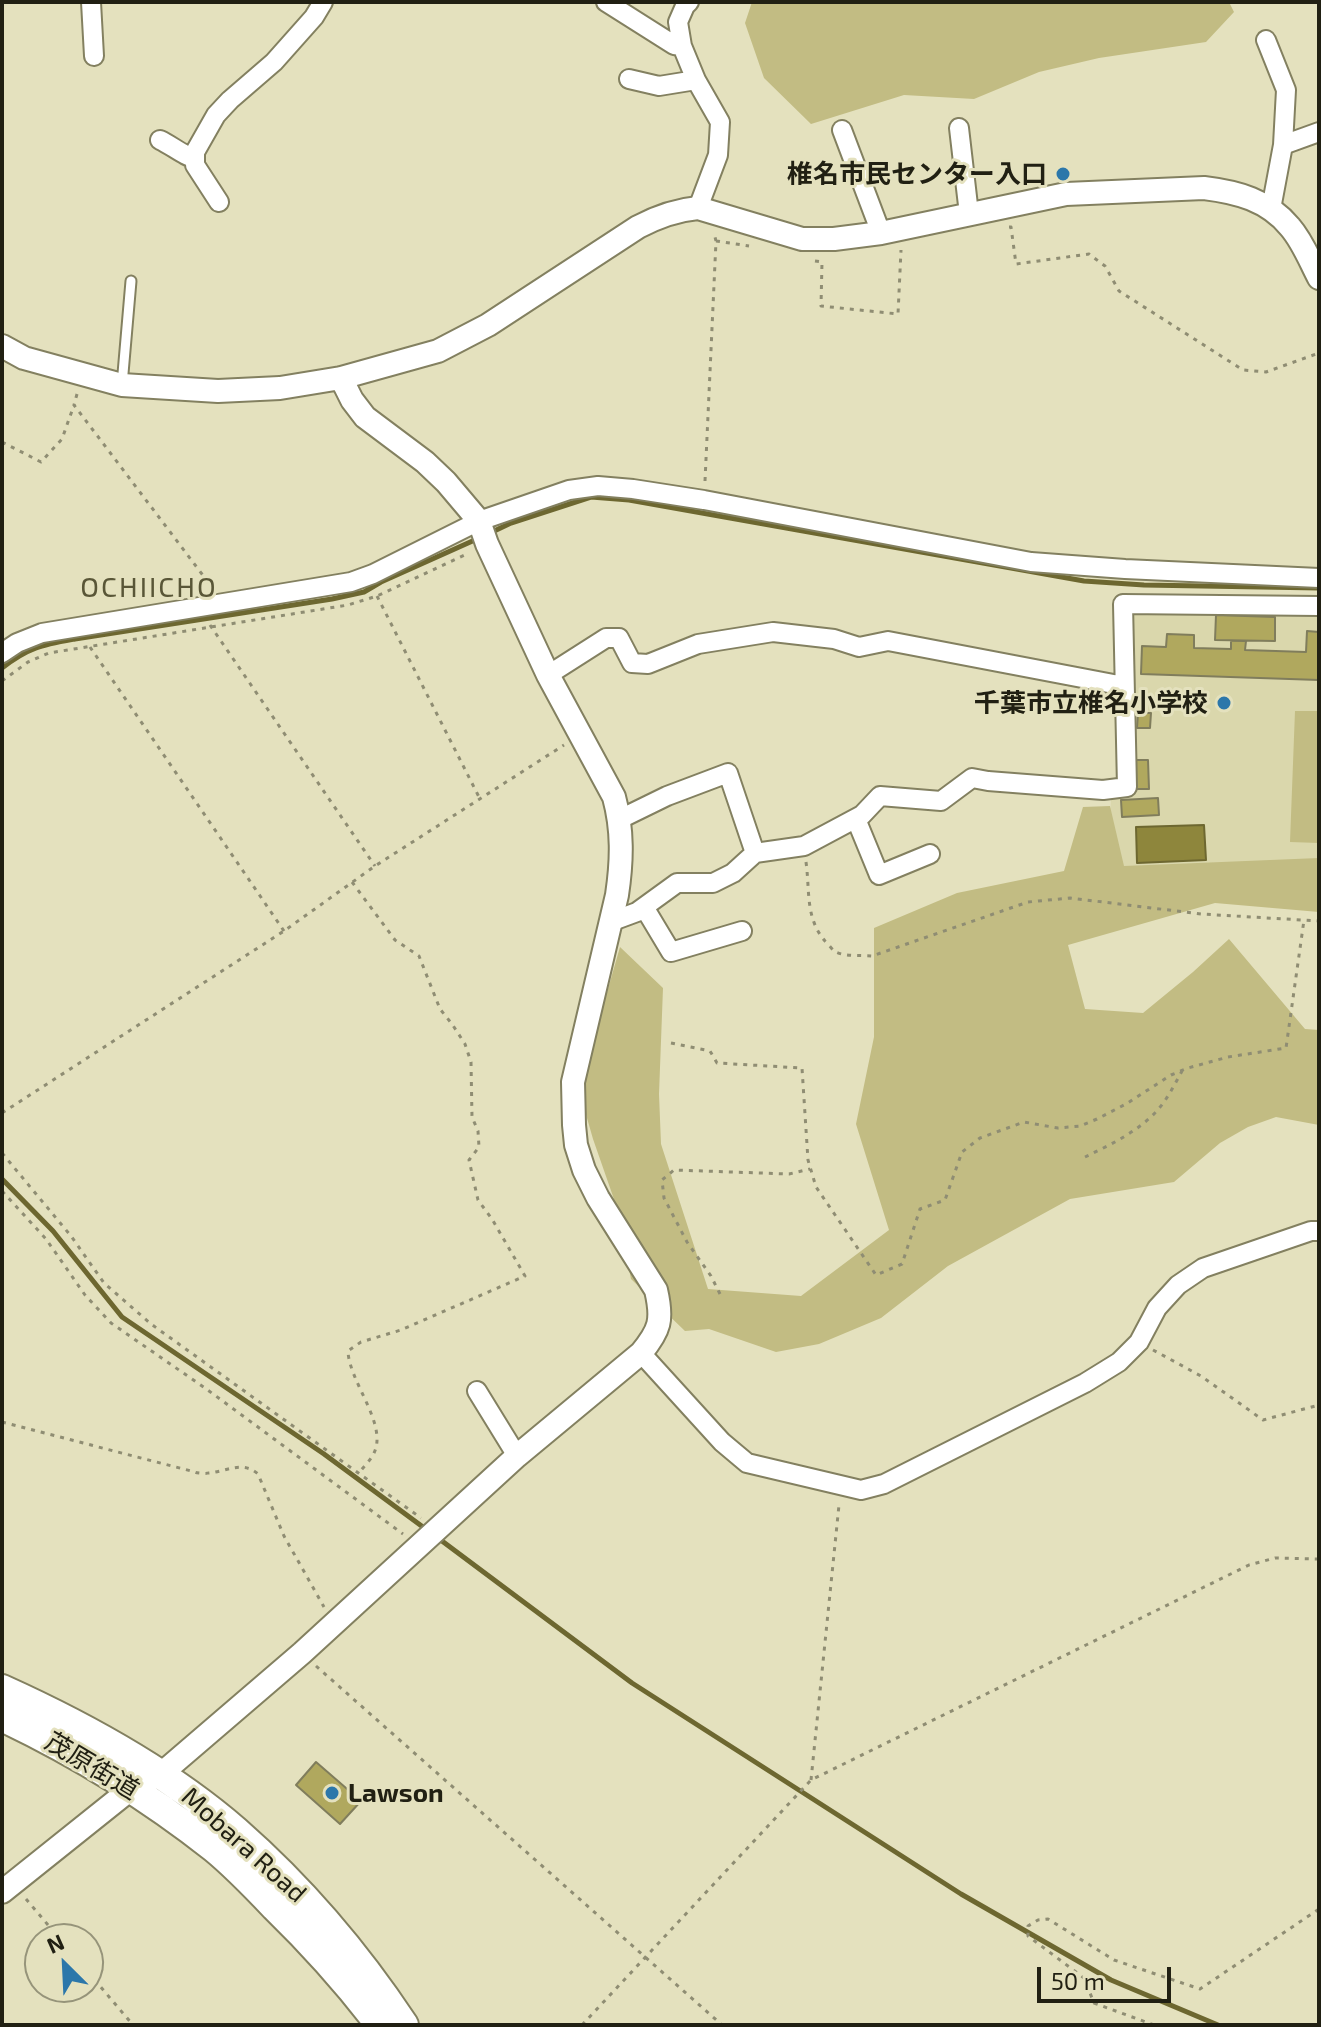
<!DOCTYPE html>
<meta charset="utf-8">
<style>
body{margin:0}
#map{position:relative;width:1321px;height:2027px;overflow:hidden;background:#e4e1be;font-family:"Exo 2",sans-serif}
canvas{display:block}
.frame{position:absolute;inset:0;border:4px solid #212013;pointer-events:none}
.north{position:absolute;left:24px;top:1923px;width:80px;height:80px;box-sizing:border-box;background:#e4e1be;border:2px solid #96947a;border-radius:50%;rotate:336deg;font-size:22px;font-weight:700;line-height:32px;text-align:center;color:#212013}
.north::after{content:'';display:block;margin:auto;width:28px;height:36px;background:#2c77aa;clip-path:polygon(50% 0,100% 100%,50% 72%,0 100%)}
.scale{position:absolute;left:1037px;top:1967px;width:134px;height:36px;box-sizing:border-box;border:4px solid #212013;border-top:0;padding-left:10px;font-size:24px;line-height:28px;white-space:nowrap;color:#212013;-webkit-text-stroke:6px #e4e1be;paint-order:stroke}
</style>
<div id="map">
<canvas width="1321" height="2027"></canvas>
<div class="frame"></div>
<div class="north">N</div>
<div class="scale">50 m</div>
</div>
<script>
const ctx = document.querySelector('canvas').getContext('2d');
ctx.lineJoin = 'round';
function paint(path, color) { ctx.fillStyle = color; ctx.fill(path, 'evenodd'); }
function stroke(path, color, width, dash) { ctx.strokeStyle = color; ctx.lineWidth = width; ctx.lineCap = dash ? 'butt' : 'round'; ctx.setLineDash(dash || []); ctx.stroke(path); }
function label(font, color, halo, rows, align = 'center') {
  ctx.font = font + ' "Exo 2","Noto Sans JP",sans-serif'; ctx.lineWidth = 6; ctx.setLineDash([]); ctx.textBaseline = 'middle'; ctx.strokeStyle = halo; ctx.fillStyle = color; for (const [text, x, y, turn = 0] of rows) {
    ctx.save(); ctx.translate(x, y); ctx.rotate((+turn || 0) * Math.PI / 180); ctx.textAlign = isNaN(turn) ? turn : align; if (halo) ctx.strokeText(text, 0, 0); ctx.fillText(text, 0, 0); ctx.restore();
  }
}
paint(new Path2D(`
 M1319 612V901L1108 885 1111 795 1130 794 1127 613Z`), '#dad7ac');
paint(new Path2D(`
 M752 2H1229L1234 12 1206 42 1099 58 1039 72 974 99 904 95 811 124 764 78 745 23Z
 M1295 711H1319V843L1290 842Z
 M1110 806 1124 866 1319 858V912L1215 903 1068 945 1085 1009 1143 1013 1193 972 1229 939 1305 1029 1319 1030V1125L1276 1117 1248 1127 1220 1143 1174 1182 1070 1199 948 1266 881 1318 819 1344 776 1352 709 1329 685 1331 631 1279 616 1205 593 1139 579 1090 620 947 663 988 659 1094 661 1144 708 1289 801 1296 889 1230 856 1124 874 1037V928L957 893 1064 871 1083 807Z`), '#c2bc83');
const water = new Path2D(`
 M1204 825 1206 860 1137 863 1136 827Z`);
paint(water, '#8e863c');
stroke(water, '#6d6730', 2);
stroke(new Path2D(`
 M490 533 511 523 591 497 629 500 1084 581 1144 585 1319 588
 M2 668C29 647 42 645 75 639L332 599 364 592 381 582 477 539
 M2 1179 53 1231 122 1317 324 1454 427 1530
 M438 1538 632 1683 961 1894 1111 1980 1218 2025`), '#6d6730', 5);
const building = new Path2D(`
 M1216 615 1275 617V641L1215 640Z
 M1307 631 1319 632V680L1141 674 1142 646 1166 647 1167 634 1194 635V648L1231 649V641H1246L1245 650 1306 652Z
 M1138 713H1151L1150 728H1137Z
 M1132 760H1148L1149 789H1132Z
 M1158 798 1159 815 1122 817 1121 800Z
 M316 1762 361 1801 340 1824 296 1785Z`);
paint(building, '#b0a85e');
stroke(building, '#807d5c', 2);
const service = new Path2D(`
 M122 385 131 281`);
const minor = new Path2D(`
 M91 2 94 56
 M606 2 674 45 682 46
 M689 2 685 6 678 22 682 46 696 80 720 122 718 155 698 208
 M1266 40 1286 90 1283 145
 M629 79 659 86 696 80
 M959 128 969 214
 M842 130 881 233
 M160 140C171 145 187 158 195 158
 M219 202 195 165V152L216 115 230 100 274 62 314 17 323 2
 M1271 209 1283 145 1319 132
 M2 653 17 643 42 633 351 582 373 574 479 521 569 490 598 486 633 489 704 500 1031 562 1125 569 1319 578
 M548 675 606 638H619L632 663 648 664 698 644 773 632 834 639 859 647 888 641 1124 686
 M620 819 667 796 728 773 755 853 804 846 862 815 880 796 941 801 972 778 988 781 1103 790 1127 787 1123 604 1319 606
 M856 819 879 875 930 854
 M644 907 671 952 742 931
 M610 922 637 912 677 883H713L733 873 755 853
 M641 1353 722 1442 747 1463 861 1490 884 1484 1085 1383 1119 1362 1139 1342 1157 1308 1178 1285 1203 1268 1311 1231H1319
 M477 1391 517 1456`);
const tertiary = new Path2D(`
 M2 346 24 358 122 385 218 391 280 388 341 378 438 351 488 325 638 227C657 217 676 210 698 208L802 239H834L881 233 1066 194 1204 188C1237 192 1268 200 1290 227 1303 242 1310 261 1319 278
 M2 1892 132 1788 161 1774 302 1653 517 1456 641 1353C660 1330 663 1320 656 1290L598 1198 584 1170 576 1145 574 1125 573 1082 617 895C622 861 623 830 614 797L548 675 487 544 479 521 446 482 425 462 365 417 352 400 341 378`);
const primary = new Path2D(`
 M2 1689C84 1726 168 1772 236 1831 301 1888 357 1954 404 2025
 M2 1717C78 1753 148 1796 214 1848 236 1866 256 1887 275 1907 313 1944 348 1983 380 2025`);
stroke(service, '#838060', 13);
stroke(minor, '#838060', 22);
stroke(tertiary, '#838060', 26);
stroke(primary, '#838060', 32);
stroke(new Path2D(`
 M1009 227H1011L1016 264 1089 254 1105 266 1119 291 1243 370 1266 372 1319 353
 M716 241 749 246
 M815 261 822 262 821 306 898 314 901 250
 M77 394 74 405 208 582 211 588
 M2 442 41 462 62 439 74 405
 M705 481 716 241 714 233
 M377 596 480 799
 M210 625 375 866
 M90 647 284 931
 M2 681 28 662 49 653 348 605 377 596 469 553
 M806 862C810 890 805 918 825 941 826 942 833 950 834 951 844 957 861 955 872 956L1028 902 1070 898 1201 914 1319 921
 M352 882 395 940 419 956 440 1009 452 1024 465 1044 471 1062 472 1117 478 1131 479 1147 469 1160 478 1200 492 1219 525 1276 401 1330 361 1342 348 1351C349 1382 388 1424 374 1453 371 1460 363 1467 359 1473
 M671 1043 710 1051 717 1063 802 1068 808 1160 816 1187 876 1275 902 1264 920 1209 945 1200 962 1152 980 1138 1024 1122 1058 1128 1080 1126 1097 1119 1126 1104 1171 1075 1188 1068 1228 1057 1286 1048 1304 920
 M2 1113 284 931 375 866 564 745
 M2 1153 71 1236 104 1283 151 1324 421 1518
 M1085 1157C1114 1143 1148 1127 1166 1099 1172 1090 1177 1080 1182 1071
 M2 1191 46 1239 85 1295 111 1323 205 1388 403 1534
 M720 1294 711 1276 687 1242 664 1198 662 1180 674 1170 789 1174 810 1169
 M1153 1350 1201 1376 1263 1420 1319 1405
 M2 1422 195 1472C195 1473 207 1474 208 1473 226 1472 242 1460 258 1474L284 1536 324 1607
 M316 1666 722 2025
 M811 1780 839 1505
 M26 1899 60 1939
 M88 1972 133 2025
 M582 2025 811 1780 1249 1565 1275 1558 1319 1559
 M1154 2025 1094 2003 1084 1978 1028 1936V1926L1038 1920 1048 1919 1114 1960 1200 1989 1319 1909`), '#8f8d73', 3, [4, 6]);
stroke(service, '#fff', 9);
stroke(minor, '#fff', 18);
stroke(tertiary, '#fff', 22);
stroke(primary, '#fff', 28);
for (const [x, y, r, color] of [
 [1063,174,8,"#2c77aa"],
 [1224,703,8,"#2c77aa"],
 [332,1793,8,"#2c77aa"]
]) { const dot = new Path2D(); dot.arc(x, y, r, 0, 2 * Math.PI); ctx.fillStyle = color; ctx.fill(dot); stroke(dot, '#e4e1be', 3); }
label('bold 26px', '#212013', '#e4e1be', [
 ["椎名市民センター入口",1047,174],
 ["千葉市立椎名小学校",1208,703],
 ["Lawson",348,1793,"left"]
], 'right');
label('26px', '#212013', '#e4e1be', [
 ["茂原街道",92,1766,31],
 ["Mobara Road",244,1845,42]
]);
ctx.letterSpacing = '2px';
label('28px', '#595637', '#e4e1be', [
 ["OCHIICHO",149,588]
]);
ctx.letterSpacing = '0px';
</script>
